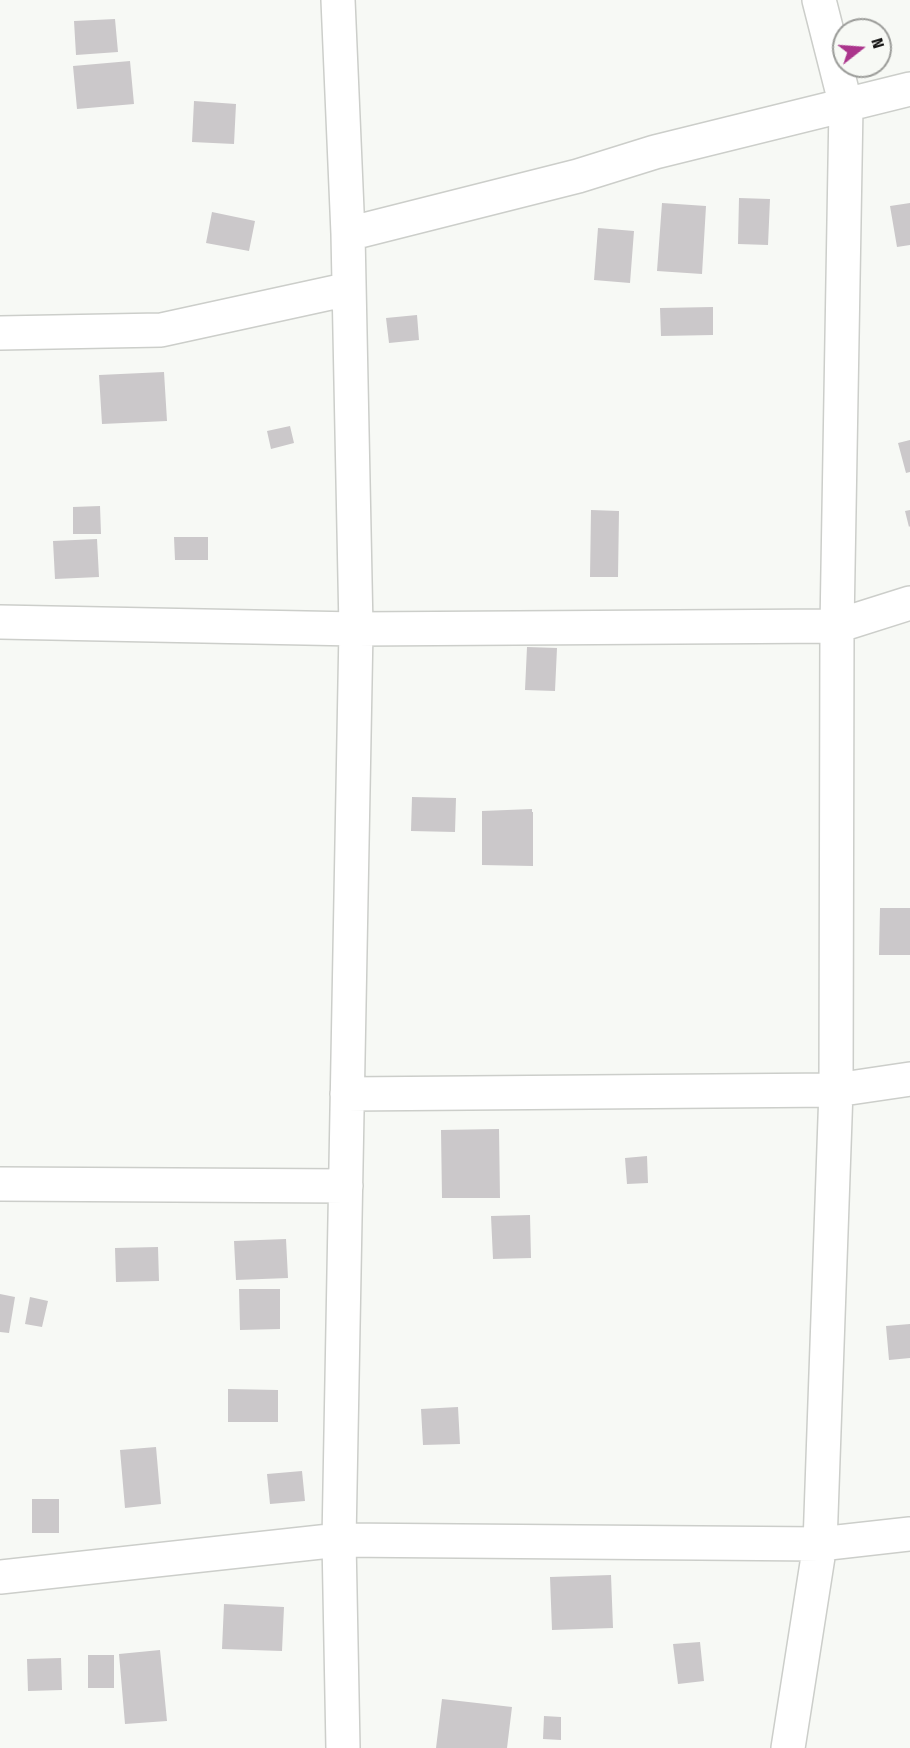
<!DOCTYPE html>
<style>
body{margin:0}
#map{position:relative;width:910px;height:1748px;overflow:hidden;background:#f7f9f5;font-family:"Fira Sans Condensed",sans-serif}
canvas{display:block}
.north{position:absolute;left:832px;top:18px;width:60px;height:60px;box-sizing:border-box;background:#f7f9f5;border:2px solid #9b9c99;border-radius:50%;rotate:73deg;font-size:16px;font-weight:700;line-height:24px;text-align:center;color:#10100f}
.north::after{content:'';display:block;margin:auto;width:21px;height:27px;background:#ab358c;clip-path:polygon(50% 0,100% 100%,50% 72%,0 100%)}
</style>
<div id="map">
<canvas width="910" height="1748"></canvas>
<div class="north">N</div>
</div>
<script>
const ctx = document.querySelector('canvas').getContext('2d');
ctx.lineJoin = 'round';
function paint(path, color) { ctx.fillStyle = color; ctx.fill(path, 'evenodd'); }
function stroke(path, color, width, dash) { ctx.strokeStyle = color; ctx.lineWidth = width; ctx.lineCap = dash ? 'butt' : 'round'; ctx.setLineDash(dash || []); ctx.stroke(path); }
paint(new Path2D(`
 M115 19 118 52 76 55 74 21Z
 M130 61 134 104 77 109 73 66Z
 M194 101 236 104 234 144 192 142Z
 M739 198 770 199 768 245 738 244Z
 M662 203 706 206 702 274 657 271Z
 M910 203V245L897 247 890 206Z
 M212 212 255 221 249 251 206 243Z
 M598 228 634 231 630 283 594 280Z
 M713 307V335L661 336 660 308Z
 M417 315 419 340 389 343 386 318Z
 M164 372 167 421 102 424 99 375Z
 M290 426 294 443 271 449 267 431Z
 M910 440V472L906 473 898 443Z
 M100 506 101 534H73V507Z
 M591 510 619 511 618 577H590Z
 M910 510V526L909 527 905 511Z
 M174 537H208V560H175Z
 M97 539 99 577 55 579 53 541Z
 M527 647 557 648 555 691 525 690Z
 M412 797 456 798 455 832 411 831Z
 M532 809V812H533V866L482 865V811Z
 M880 908H910V955H879Z
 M499 1129 500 1198H442L441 1130Z
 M647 1156 648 1183 627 1184 625 1158Z
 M530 1215 531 1258 493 1259 491 1216Z
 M286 1239 288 1278 236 1280 234 1241Z
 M158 1247 159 1281 116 1282 115 1248Z
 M239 1289H280V1329L240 1330Z
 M0 1294 15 1297 9 1333 0 1332Z
 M30 1297 48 1301 42 1327 25 1324Z
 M910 1324V1358L889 1360 886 1326Z
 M228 1389 278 1390V1422H228Z
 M458 1407 460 1444 423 1445 421 1409Z
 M156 1447 161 1504 125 1508 120 1450Z
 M302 1471 305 1501 270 1504 267 1474Z
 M32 1499H59V1533H32Z
 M611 1575 613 1628 552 1630 550 1577Z
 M224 1604 284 1607 282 1651 222 1649Z
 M700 1642 704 1681 678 1684 673 1644Z
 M160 1650 167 1721 125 1724 119 1654Z
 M88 1655H114V1688H88Z
 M61 1658 62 1690 28 1691 27 1659Z
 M442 1699 512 1707 507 1748H436Z
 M544 1716 561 1717V1740L543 1739Z`), '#cbc8ca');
const minor = new Path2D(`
 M338 0 348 234 356 629 339 1540 343 1748
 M348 234 578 176 655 152 910 89
 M0 333 161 330 349 289
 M0 622 356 629 837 626 910 603
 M347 1094 836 1090 910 1079
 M0 1184 346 1186
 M0 1577 339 1540 820 1544 910 1534
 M788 1748 820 1544 836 1090 837 626 846 106 819 0`);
stroke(minor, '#ccceca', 36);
stroke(minor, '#fff', 33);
</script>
